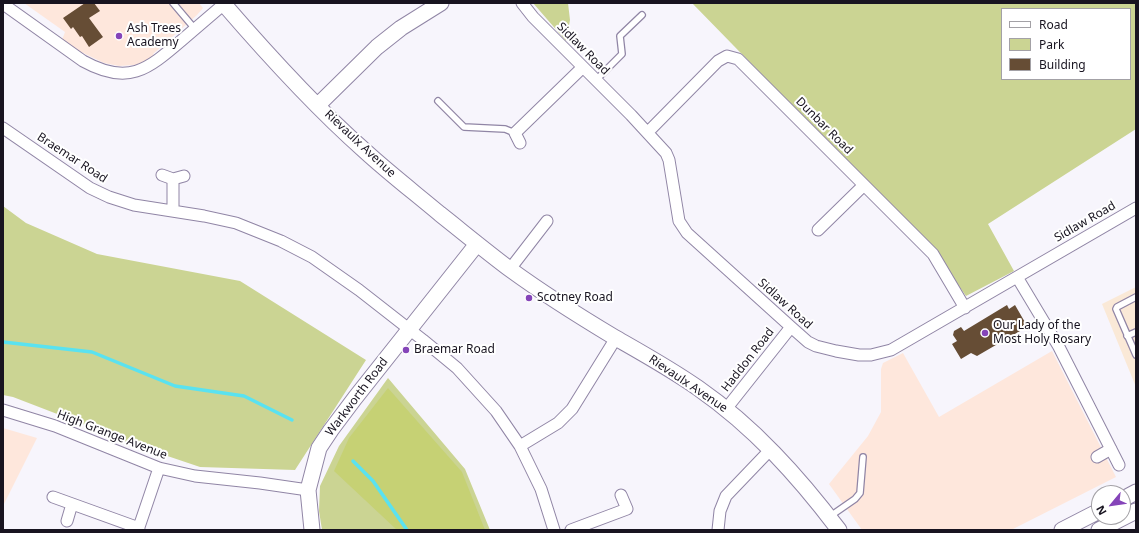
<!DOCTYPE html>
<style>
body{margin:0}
#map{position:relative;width:1139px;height:533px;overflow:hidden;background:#f7f5fc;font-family:"Noto Sans",sans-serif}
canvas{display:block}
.frame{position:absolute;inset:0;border:4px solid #181420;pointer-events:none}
.legend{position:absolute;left:1001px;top:8px;width:130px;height:72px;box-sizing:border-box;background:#fff;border:1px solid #a3a1a6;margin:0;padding:5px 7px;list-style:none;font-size:12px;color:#181420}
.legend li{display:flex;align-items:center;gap:8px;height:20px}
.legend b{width:20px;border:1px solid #a3a1a6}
.north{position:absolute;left:1091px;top:485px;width:40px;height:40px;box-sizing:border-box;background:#fff;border:1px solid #a3a1a6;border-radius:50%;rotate:241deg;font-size:11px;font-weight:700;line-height:16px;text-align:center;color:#181420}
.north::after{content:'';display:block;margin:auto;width:14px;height:18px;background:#8544b9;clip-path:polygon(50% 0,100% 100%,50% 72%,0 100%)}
</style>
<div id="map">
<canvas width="1139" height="533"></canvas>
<div class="frame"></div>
<ul class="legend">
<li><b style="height:5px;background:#fff"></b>Road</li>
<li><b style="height:11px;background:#cbd493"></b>Park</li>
<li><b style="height:11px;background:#664d35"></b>Building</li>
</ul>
<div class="north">N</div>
</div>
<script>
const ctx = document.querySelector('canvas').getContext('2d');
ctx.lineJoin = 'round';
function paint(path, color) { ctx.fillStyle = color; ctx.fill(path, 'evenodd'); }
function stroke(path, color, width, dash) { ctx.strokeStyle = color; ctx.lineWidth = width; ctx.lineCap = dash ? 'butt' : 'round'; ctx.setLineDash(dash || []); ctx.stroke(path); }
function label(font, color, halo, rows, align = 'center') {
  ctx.font = font + ' "Noto Sans",sans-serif'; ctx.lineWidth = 4; ctx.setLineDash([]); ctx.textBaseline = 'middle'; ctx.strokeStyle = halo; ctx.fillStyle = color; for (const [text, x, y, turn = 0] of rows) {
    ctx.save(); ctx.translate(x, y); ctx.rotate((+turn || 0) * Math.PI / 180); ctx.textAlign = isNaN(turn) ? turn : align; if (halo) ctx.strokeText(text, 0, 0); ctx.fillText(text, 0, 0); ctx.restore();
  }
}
paint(new Path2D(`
 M1136 287V387L1102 304Z`), '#fae9d7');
paint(new Path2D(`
 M24 3H199L203 8 197 15 153 54 155 56 146 62 134 65 119 66 104 63 79 51 62 40 65 32Z
 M1052 351 1116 477 1011 530H862L829 484 868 436 881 412V369L883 363 903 353 939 417Z
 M3 428 37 438 3 506Z`), '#fee7dc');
paint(new Path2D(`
 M533 3H568L570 20 566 41Z
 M692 3H1136V129L988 224 1014 271 966 296 935 252ZM1002 9H1130V79H1002Z
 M3 206 26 223 97 254 240 281 366 360 295 470 200 467 129 443 78 422 13 397 3 395Z
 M388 378 465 469 490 530H322L319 511 320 486 339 446Z`), '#cbd493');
paint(new Path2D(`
 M388 388 462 472 485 530H397L334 471 349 438Z`), '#c6d174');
stroke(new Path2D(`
 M3 342 92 352 175 386 244 396 292 420
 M353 461 373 481 407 530`), '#5ae2f0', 3.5);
paint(new Path2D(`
 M85 3H94L100 11 89 18 103 37 89 47 82 36 80 37 73 27 71 29 63 18Z
 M1007 305 1009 309 1015 305 1026 324 1019 328 1020 331 977 356 971 353 961 359 952 344 957 341 953 335 954 331 961 327 964 331Z`), '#664d35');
const lane = new Path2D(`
 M173 3 195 29
 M596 80 622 54 620 36 642 15
 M438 101 464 127 505 129 515 133
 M1136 297 1117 307 1116 309 1136 355
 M1127 336 1136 332
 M829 517 855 499 860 493 863 457`);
const street = new Path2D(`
 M522 3 533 17 631 115 666 153 669 160 679 221 687 233 791 327 808 342 816 346 836 351 859 355H871L891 350 1136 208
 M3 4 83 61C128 86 147 70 182 40 196 28 210 16 224 4
 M3 128 90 188 109 197 134 205 204 216 236 223 281 241 312 257 359 290 423 340 457 368 496 411 520 446 541 489 554 530
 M648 132 718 61 727 56 738 59 933 254 965 308
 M520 143 515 133 583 67
 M162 175 173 179 184 176
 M173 211V179
 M818 230 864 185
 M510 269 547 221
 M1017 277 1059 347 1119 465
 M726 409 791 327
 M3 410 55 426 159 468 195 476 260 483 308 490
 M520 446 558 423 572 409 616 338
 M1097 457 1111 449
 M53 497 139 528
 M67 521 72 504
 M138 530 159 468
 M571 530 627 509 621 495
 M718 530 720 511 726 496 771 449`);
const secondary = new Path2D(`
 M223 3C267 54 315 107 365 151 389 173 415 193 440 214 464 233 487 252 511 270 544 294 579 316 614 337 642 353 671 369 698 388 754 427 798 476 839 530
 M318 105 377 47 401 28 441 3
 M1123 499 1136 492
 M312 530 308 490 319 448 331 430 355 398 477 244
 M1062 530 1099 511
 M1099 530 1136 511`);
stroke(lane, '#9085a5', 8);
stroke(street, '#9085a5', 13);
stroke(secondary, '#9085a5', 17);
stroke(lane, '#fff', 5.5);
stroke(street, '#fff', 11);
stroke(secondary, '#fff', 15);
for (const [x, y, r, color] of [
 [119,36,4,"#8544b9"],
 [529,298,4,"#8544b9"],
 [985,333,4,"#8544b9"],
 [406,350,4,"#8544b9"]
]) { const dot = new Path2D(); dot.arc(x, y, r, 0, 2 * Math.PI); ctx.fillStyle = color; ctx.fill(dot); stroke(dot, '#fff', 1.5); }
label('12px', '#181420', '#fff', [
 ["Ash Trees",127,29],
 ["Academy",127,43],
 ["Scotney Road",537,298],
 ["Our Lady of the",993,326],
 ["Most Holy Rosary",993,340],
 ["Braemar Road",414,350]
], 'left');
label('12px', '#181420', '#fff', [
 ["Sidlaw Road",583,49,45],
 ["Dunbar Road",824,126,45],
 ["Rievaulx Avenue",360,144,43],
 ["Braemar Road",72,158,33],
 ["Sidlaw Road",1085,222,-30],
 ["Sidlaw Road",785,304,42],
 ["Haddon Road",748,360,-52],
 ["Rievaulx Avenue",688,384,34],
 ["Warkworth Road",357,397,-53],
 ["High Grange Avenue",112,435,21]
]);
</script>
